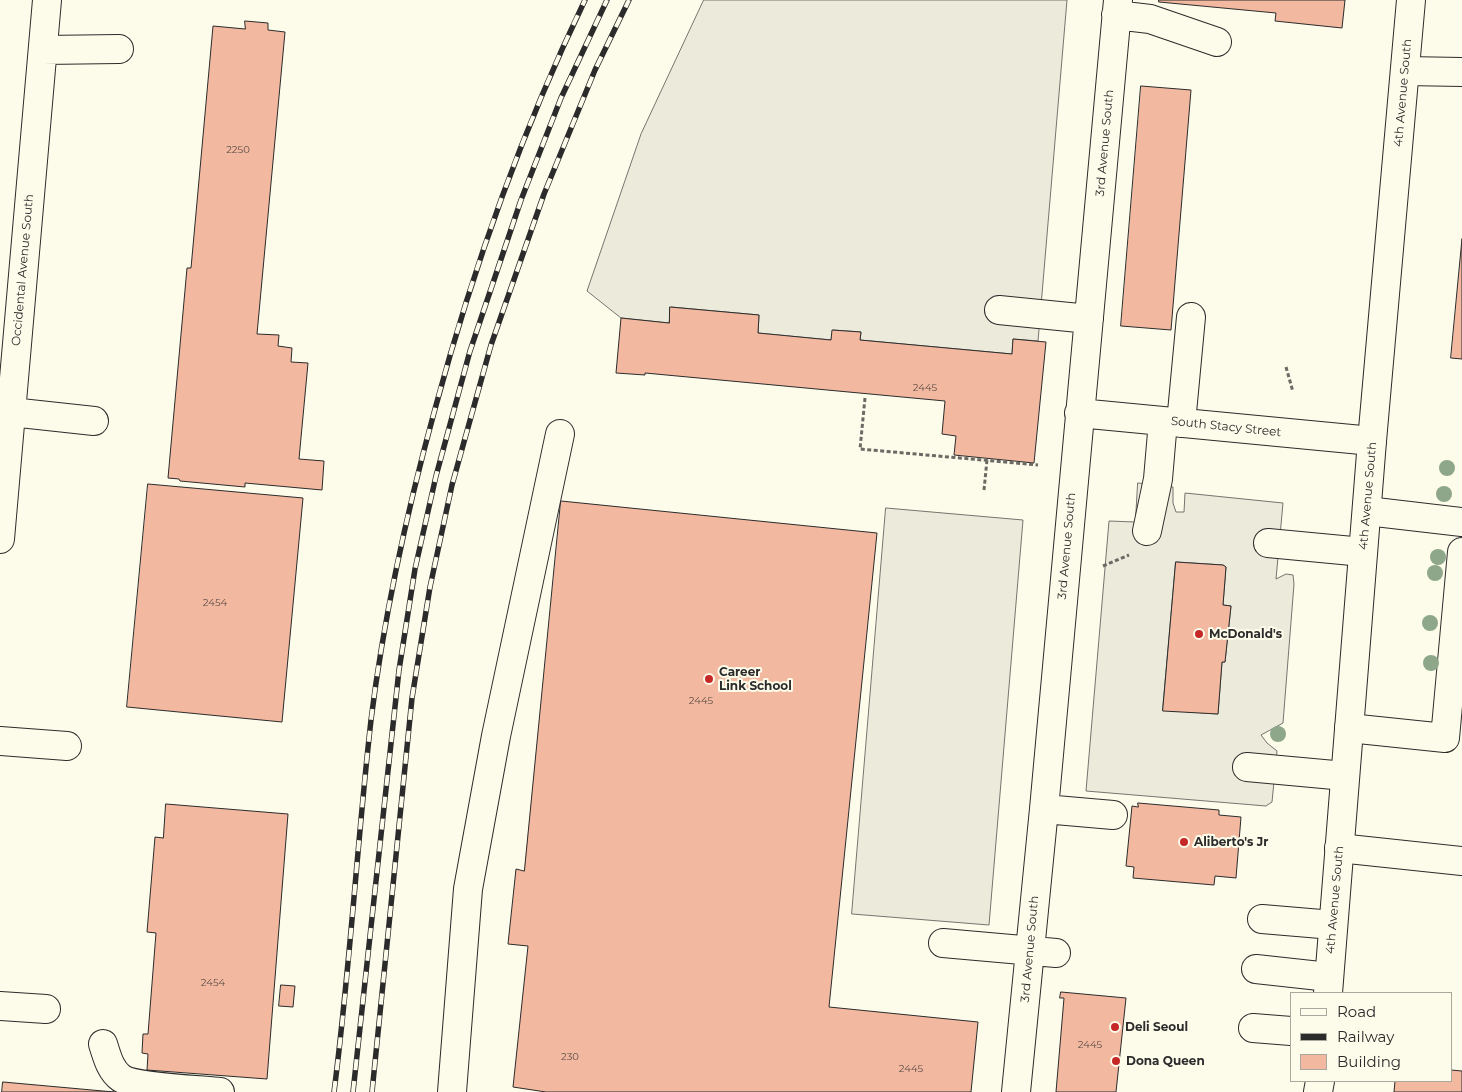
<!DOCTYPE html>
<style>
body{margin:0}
#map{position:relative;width:1462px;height:1092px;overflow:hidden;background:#fdfbea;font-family:Montserrat,sans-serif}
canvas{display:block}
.legend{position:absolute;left:1290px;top:992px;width:162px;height:90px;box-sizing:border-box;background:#fdfbea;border:1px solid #a9a89e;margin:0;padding:6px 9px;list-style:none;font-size:15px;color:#2b2b2b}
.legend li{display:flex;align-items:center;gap:10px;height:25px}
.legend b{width:25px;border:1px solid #a9a89e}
</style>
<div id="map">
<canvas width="1462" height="1092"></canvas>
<ul class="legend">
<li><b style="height:6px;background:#fdfbea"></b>Road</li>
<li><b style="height:6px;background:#2b2b2b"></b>Railway</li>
<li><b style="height:14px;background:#f2b8a0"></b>Building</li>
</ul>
</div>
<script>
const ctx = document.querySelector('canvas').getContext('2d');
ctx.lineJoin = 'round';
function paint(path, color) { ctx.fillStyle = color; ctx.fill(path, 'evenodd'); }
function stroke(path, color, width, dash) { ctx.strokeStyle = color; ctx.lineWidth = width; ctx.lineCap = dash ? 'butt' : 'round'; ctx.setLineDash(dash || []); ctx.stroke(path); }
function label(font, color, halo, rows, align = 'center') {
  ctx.font = font + ' Montserrat,sans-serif'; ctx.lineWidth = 4; ctx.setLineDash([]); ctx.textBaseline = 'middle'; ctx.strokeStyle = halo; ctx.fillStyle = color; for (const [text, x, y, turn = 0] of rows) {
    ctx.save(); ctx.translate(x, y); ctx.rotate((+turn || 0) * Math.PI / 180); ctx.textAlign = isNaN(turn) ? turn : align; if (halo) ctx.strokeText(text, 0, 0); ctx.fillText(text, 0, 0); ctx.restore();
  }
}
const parking = new Path2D(`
 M704 0H1067L1038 341 1013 339 1012 354 860 340 861 332 833 330 831 340 758 333 759 315 671 307 669 323 621 318 587 291 641 134Z
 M1138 483 1173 487V503L1176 512H1184L1185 493 1283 503 1276 579 1286 574 1293 575 1294 584 1283 723 1261 735 1267 743 1277 751 1272 802 1266 806 1086 791 1109 521 1135 522ZM1176 562 1223 565 1226 567 1223 605 1231 606 1225 662H1222L1218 714 1163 710Z
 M886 508 1023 520 989 925 852 914Z`);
paint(parking, '#eceadb');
stroke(parking, '#74746e', 1);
const building = new Path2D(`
 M1159 0H1345L1342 28 1275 21 1276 13 1159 2Z
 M245 21 268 23V30L285 32 257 334 279 335 278 346 292 348 291 362 308 363 299 459 324 461 322 490 245 483V487L180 481 179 479 168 478 187 268H191L213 26 245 29Z
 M1141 86 1191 90 1171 330 1121 326Z
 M1462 239V359L1451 358Z
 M670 307 759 315 758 333 831 340 832 330 861 332 860 340 1012 354 1013 339 1046 342 1034 463 954 455 956 436 942 434 945 401 645 373V375L616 373 621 318 669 323Z
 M148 484 303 498 282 722 127 707Z
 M561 501 877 533 829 1007 978 1022 971 1092H546L513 1087 528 946 508 944 516 869 524 871Z
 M1176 562 1223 565 1226 567 1223 605 1231 606 1225 662H1222L1218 714 1163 711Z
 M1138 803 1219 810V815L1241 817 1236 878 1215 876 1214 885 1133 878 1134 867 1126 866 1132 806 1138 807Z
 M166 804 288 814 267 1079 147 1070 148 1054 142 1053 143 1034H148L156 933 147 932 155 837 163 838Z
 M281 985 295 986 293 1007 279 1006Z
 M1061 992 1126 998 1116 1092H1056L1064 998H1060Z
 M1451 1070 1462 1071V1092H1394L1395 1081H1451Z
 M3 1082 114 1092H2Z`);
paint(building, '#f2b8a0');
stroke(building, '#2b2b2b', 1);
const minor = new Path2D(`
 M1116 15 1150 19 1217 42
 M43 50 119 49
 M1405 71 1462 72
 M999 310 1089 319
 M11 412 94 421
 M1079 413 1372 441
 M1181 423 1191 317
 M1367 511 1462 522
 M1147 531 1158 479 1163 421
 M0 539 47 0
 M1268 543 1363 552
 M1349 728 1445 738 1462 552
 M0 741 67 746
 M1247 767 1345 776
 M1044 809 1113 815
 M1339 848 1462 861
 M1262 919 1333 925
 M943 943 1056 953
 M1256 969 1329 977
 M0 1006 46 1009
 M1253 1028 1291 1031
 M103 1044C107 1056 110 1070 121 1078 133 1087 201 1090 220 1092
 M452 1092 468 889 496 736 560 434
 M1016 1092 1044 809 1118 0`);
const major = new Path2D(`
 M1328 993 1372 441 1411 0
 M1318 1092 1320 1081`);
stroke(minor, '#2b2b2b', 30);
stroke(major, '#2b2b2b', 30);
stroke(new Path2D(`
 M1286 367 1293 392
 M865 398 860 449 1038 465
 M984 490 987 460
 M1103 566 1129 555`), '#6a6964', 3, [4, 2.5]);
stroke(minor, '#fdfbea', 28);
stroke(major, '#fdfbea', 28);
const rail = new Path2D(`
 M334 1092C350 968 357 844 371 720 384 615 407 511 435 409 473 268 522 131 585 0
 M353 1092 399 670 415 569 436 476 470 351 521 200 561 98 607 0
 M372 1092 412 698 430 587 452 485 491 345 544 194 595 70 629 0`);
stroke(rail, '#2b2b2b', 5.5);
stroke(rail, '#fdfbea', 4, [11]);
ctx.fillStyle = '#8ea78a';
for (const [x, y] of [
 [1447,468],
 [1444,494],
 [1438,557],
 [1435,573],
 [1430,623],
 [1431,663],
 [1278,734]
]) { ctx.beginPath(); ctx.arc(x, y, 8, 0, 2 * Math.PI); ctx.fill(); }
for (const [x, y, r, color] of [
 [1199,634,5,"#c62828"],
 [709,679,5,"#c62828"],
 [1184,842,5,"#c62828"],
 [1115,1027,5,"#c62828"],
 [1116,1061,5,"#c62828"]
]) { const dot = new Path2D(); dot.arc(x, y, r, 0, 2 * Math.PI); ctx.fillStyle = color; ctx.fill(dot); stroke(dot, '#fdfbea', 2); }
label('10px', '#5d4e48', null, [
 ["2250",238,150],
 ["2445",925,388],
 ["2454",215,603],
 ["2445",701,701],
 ["2454",213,983],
 ["2445",1090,1045],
 ["230",570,1057],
 ["2445",911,1069]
]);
label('12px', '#2b2b2b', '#fdfbea', [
 ["4th Avenue South",1403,93,-85],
 ["3rd Avenue South",1105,143,-85],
 ["Occidental Avenue South",23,270,-85],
 ["South Stacy Street",1226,427,6],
 ["4th Avenue South",1368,496,-85],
 ["3rd Avenue South",1067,546,-85],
 ["4th Avenue South",1335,900,-85],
 ["3rd Avenue South",1030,949,-85]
]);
label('bold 12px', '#2b2b2b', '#fdfbea', [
 ["McDonald's",1209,634],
 ["Career",719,672],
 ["Link School",719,686],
 ["Aliberto's Jr",1194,842],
 ["Deli Seoul",1125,1027],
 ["Dona Queen",1126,1061]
], 'left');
</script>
